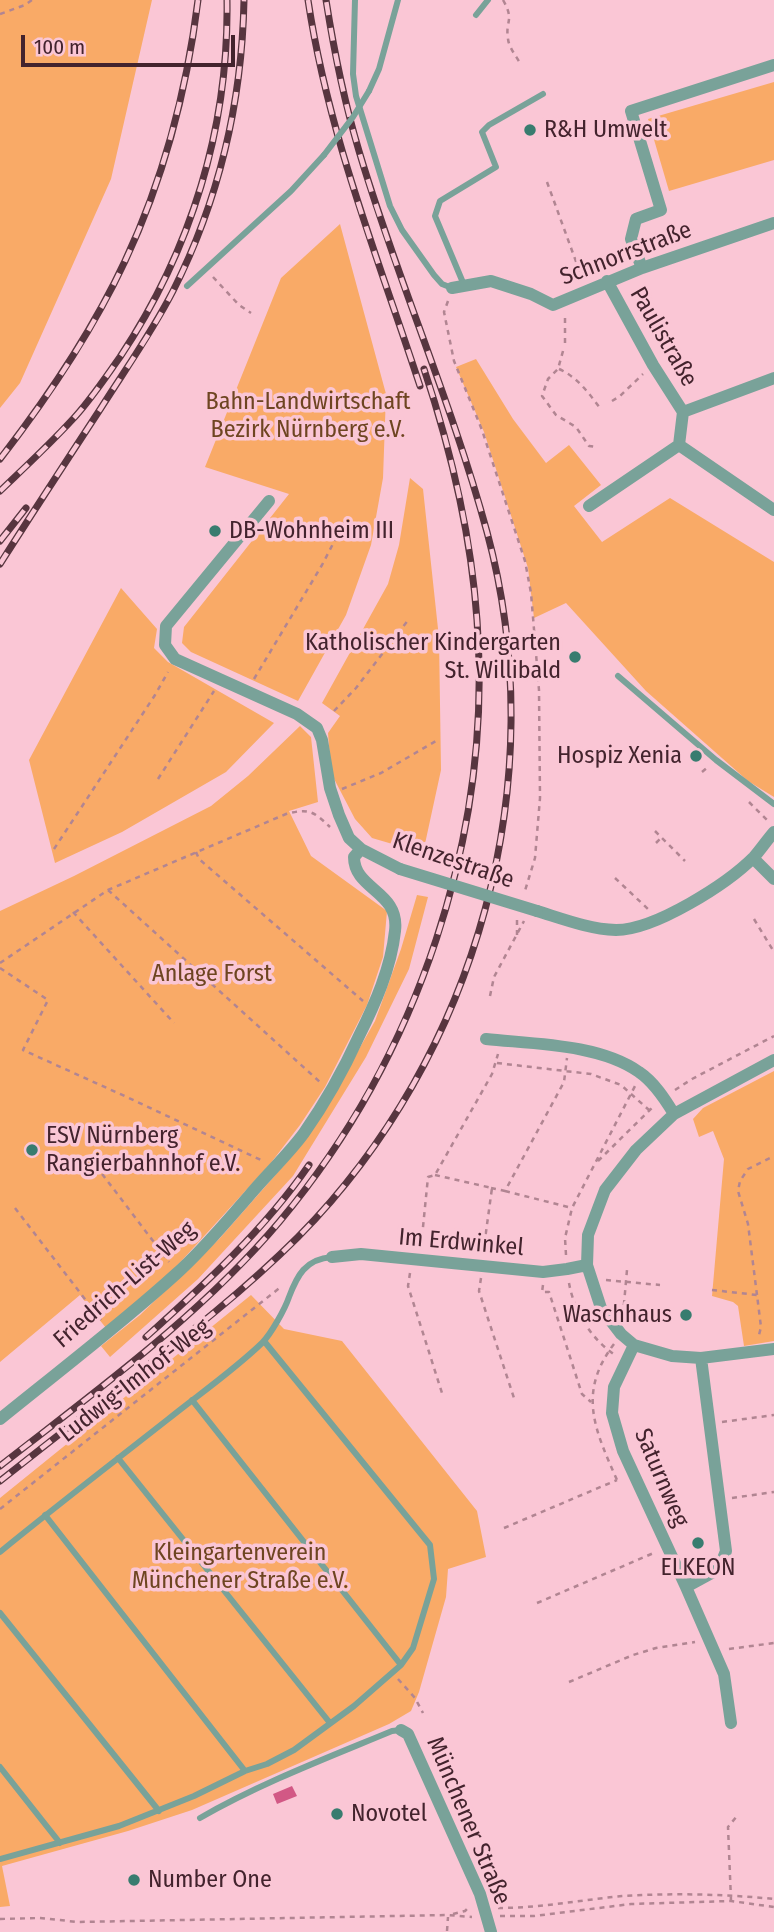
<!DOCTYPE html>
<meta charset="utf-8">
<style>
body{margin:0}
#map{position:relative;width:774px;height:1932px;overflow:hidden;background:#fac6d5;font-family:"Fira Sans Condensed",sans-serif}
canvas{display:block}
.scale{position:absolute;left:21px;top:35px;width:214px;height:32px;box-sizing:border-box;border:4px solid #43232d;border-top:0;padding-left:9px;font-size:21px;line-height:24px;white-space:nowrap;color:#43232d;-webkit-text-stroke:5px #fac6d5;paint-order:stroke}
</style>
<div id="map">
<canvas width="774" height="1932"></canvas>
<div class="scale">100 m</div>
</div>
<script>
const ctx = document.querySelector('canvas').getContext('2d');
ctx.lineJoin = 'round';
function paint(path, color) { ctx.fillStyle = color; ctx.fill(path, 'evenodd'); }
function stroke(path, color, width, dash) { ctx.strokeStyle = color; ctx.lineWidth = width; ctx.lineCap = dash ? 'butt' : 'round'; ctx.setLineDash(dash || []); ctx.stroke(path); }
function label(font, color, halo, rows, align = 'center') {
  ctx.font = font + ' "Fira Sans Condensed",sans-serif'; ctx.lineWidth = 7; ctx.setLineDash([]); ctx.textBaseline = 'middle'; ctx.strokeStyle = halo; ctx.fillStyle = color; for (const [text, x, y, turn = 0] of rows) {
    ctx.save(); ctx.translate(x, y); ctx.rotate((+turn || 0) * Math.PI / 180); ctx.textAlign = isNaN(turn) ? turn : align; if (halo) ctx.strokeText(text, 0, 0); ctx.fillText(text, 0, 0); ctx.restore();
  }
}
paint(new Path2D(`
 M0 0H152L111 179 20 383 0 408Z
 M774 82V160L669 191 648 119Z
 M340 224 386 394 383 478 371 545 346 615 298 701 191 652 182 643 184 627 289 494 205 467 281 278Z
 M476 359 513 419 546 463 569 445 601 485 574 506 602 542 670 498 774 562V797L748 781 646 691 566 603 534 618 528 568 484 432 456 367Z
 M410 478 423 489 439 638 441 770 423 853 372 838 355 819 331 773 328 733 340 716 322 703 388 584 399 545Z
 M121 588 157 629 154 648 168 662 274 723 226 772 122 832 55 863 29 760Z
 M300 726 311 737 318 802 289 811 311 856 387 911 383 957 367 1005 325 1087 300 1125 270 1164 174 1269 106 1328 80 1295 0 1362V911L74 876 211 806 248 776Z
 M417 895 428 897 409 969 366 1057 293 1176 198 1279 110 1357 101 1346 140 1315 220 1238 286 1163 326 1107 375 1021 401 949Z
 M774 1071V1341L744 1346 738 1306 733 1302 712 1296 724 1159 713 1131 699 1137 693 1119 703 1108Z
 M251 1295 284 1329 342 1341 477 1511 486 1557 448 1569 446 1597 419 1692 411 1711 389 1724 192 1810 128 1831 2 1866 10 1906 0 1907V1498Z`), '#f9aa67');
paint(new Path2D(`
 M292 1786 297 1796 277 1804 273 1794Z`), '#d25885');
stroke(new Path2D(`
 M503 0C515 21 505 20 508 39 509 48 517 57 521 65
 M0 14 25 5 32 0
 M547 182 582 278
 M213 277 239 305 251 313
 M448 301 444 312 454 361 482 430 525 561 531 593 539 690 540 798 535 858 524 894
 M565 343V314
 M563 351 558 369 548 379 542 396 556 415 576 427 589 446 596 447
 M559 369C577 377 588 392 600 408L601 407
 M612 401 620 396 643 374
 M254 679 322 565 348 515
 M334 711 356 688 409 619
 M702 772 708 767
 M158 779 214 691
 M342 789 381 773 436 741
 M749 802 767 820
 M655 831 685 861
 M656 843 661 838
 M54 849 155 695 168 672
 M196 852 199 859 363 1001
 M615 878 648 909
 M108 890 321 1083
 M73 912 174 1023
 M754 919 774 952
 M517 935V917
 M0 963 108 890 286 814C309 808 313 811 330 827
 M0 968 48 1000 23 1050 129 1098 263 1161
 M490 996 494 977 524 921
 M497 1063 591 1074 621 1085 649 1110
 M675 1090 692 1079 774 1036
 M90 1158 169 1262
 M598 1161 653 1107
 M435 1175 492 1188 483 1254
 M491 1188 505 1191 564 1082 567 1058
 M505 1191 572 1208
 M15 1208 101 1320
 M421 1247 428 1177 435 1175 492 1074 498 1054
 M566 1255 565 1238 572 1208 635 1086
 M410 1273 408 1286 442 1393
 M481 1278 479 1291 514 1398
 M606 1280 660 1285
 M569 1283C574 1311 591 1339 615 1355
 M543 1285 542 1292H549L582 1394 591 1402
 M712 1290 757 1295 761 1327 758 1339
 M757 1295 748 1224 738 1191 740 1181 748 1169 774 1156
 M623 1315 627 1270
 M614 1344C577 1393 595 1430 617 1480
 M722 1422 774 1415
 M732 1498 774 1492
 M0 1509 282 1286
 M504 1528 617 1480
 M537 1603 656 1552
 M729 1649 774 1643
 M398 1679 415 1698 423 1713
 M569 1682 633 1655 656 1648 695 1642
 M731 1900 728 1827 737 1816
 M498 1908C540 1908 581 1900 622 1896 672 1893 724 1894 774 1899
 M453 1914 465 1911 469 1907
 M500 1916H534L631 1904 731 1901 774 1907
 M0 1919 40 1918 78 1922 448 1915 472 1917
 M447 1931 448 1917`), '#b18592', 2.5, [5, 5]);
stroke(new Path2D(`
 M355 0 353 74 356 96 390 206 402 230 434 275 442 284 452 288
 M476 15 488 0
 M369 91 379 69 398 0
 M464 285 435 216 440 201 496 167 482 132 489 125 543 94
 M187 286 291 191 324 155
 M618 676 716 760 774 804
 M192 1400 401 1665
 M118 1458 330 1723
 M45 1515 245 1771
 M0 1552C55 1507 111 1464 167 1420 198 1395 233 1371 262 1343 271 1334 285 1309 289 1297 297 1276 305 1259 332 1257
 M0 1613 159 1811
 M0 1767 60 1843
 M200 1818C261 1783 327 1758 392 1731L401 1730
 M0 1859 119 1826 194 1796 245 1771 267 1764 294 1750 354 1706 401 1665 413 1648 434 1579 430 1545 264 1341`), '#79a299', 6);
stroke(new Path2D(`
 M642 268 631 239 636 219 661 210 631 111 774 65
 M607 281 653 365 683 412
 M452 288 491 281 531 294 553 305 642 268 774 223
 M679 445 774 510
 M269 501 166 626 165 645 175 659 297 714 317 728 322 740 330 788 339 815 349 838 361 849 400 869
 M589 506 679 445 683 412 774 378
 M753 858 774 879
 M537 911C563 919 589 929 616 930 655 930 727 884 754 857 761 849 767 840 774 832
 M486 1039C534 1044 600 1044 639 1072 654 1082 665 1099 674 1114
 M774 1060 674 1114 636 1150 605 1190 588 1235 587 1265 601 1308 621 1334 634 1345 672 1356 701 1358 774 1349
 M332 1257 361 1254 543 1272 567 1269 587 1265
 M634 1345 614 1387 612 1413 623 1451 686 1587 724 1674 731 1723
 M0 1419C59 1371 120 1325 176 1274 202 1251 225 1223 248 1197 266 1175 288 1155 304 1133 325 1103 344 1069 359 1036 375 1004 391 968 395 931 400 891 354 890 354 857L361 849
 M686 1587 719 1569 726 1551 701 1358
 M401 1730 408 1734 480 1894 491 1932`), '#79a299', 12);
const rail = new Path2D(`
 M308 0C328 134 378 258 420 386
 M0 459C48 397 92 332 125 261 163 180 187 89 198 0
 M0 491C24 468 49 445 72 420 90 401 105 378 120 357 191 250 229 128 227 0
 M0 541 26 508
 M0 564C33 512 67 460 101 408 125 370 152 332 173 291 219 200 242 102 244 0
 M146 1337C205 1284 264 1230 309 1165
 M0 1466C97 1390 200 1316 280 1221 418 1056 493 835 477 620 471 534 451 450 424 369
 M0 1481C38 1451 76 1421 115 1391 178 1342 242 1293 298 1237 478 1055 554 780 487 532 452 403 397 279 359 151 344 101 334 51 326 0`);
stroke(rail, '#57353f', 7);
stroke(rail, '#fac6d5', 4.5, [13]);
stroke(new Path2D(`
 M324 155 353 117 369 91`), '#79a299', 6);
stroke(new Path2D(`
 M400 869 537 911`), '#79a299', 12);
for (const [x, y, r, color] of [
 [530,130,7,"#387c6f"],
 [215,531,7,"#387c6f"],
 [575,657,7,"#387c6f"],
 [696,756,7,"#387c6f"],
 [32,1150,7,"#387c6f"],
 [686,1315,7,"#387c6f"],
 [698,1543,7,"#387c6f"],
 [337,1814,7,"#387c6f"],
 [134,1880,7,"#387c6f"]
]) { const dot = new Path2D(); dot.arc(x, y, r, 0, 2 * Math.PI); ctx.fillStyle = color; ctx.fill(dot); stroke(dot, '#fac6d5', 2.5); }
label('24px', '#43232d', '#fac6d5', [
 ["R&H Umwelt",544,130],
 ["DB-Wohnheim III",229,531],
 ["Katholischer Kindergarten",561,643,"right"],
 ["St. Willibald",561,671,"right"],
 ["Hospiz Xenia",682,756,"right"],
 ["ESV Nürnberg",46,1136],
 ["Rangierbahnhof e.V.",46,1164],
 ["Waschhaus",672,1315,"right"],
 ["ELKEON",698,1568,"center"],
 ["Novotel",351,1814],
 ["Number One",148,1880]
], 'left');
label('24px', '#43232d', '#fac6d5', [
 ["Schnorrstraße",626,254,-21],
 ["Paulistraße",663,337,60],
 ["Klenzestraße",453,861,19],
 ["Im Erdwinkel",461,1243,5],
 ["Friedrich-List-Weg",125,1285,-41],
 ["Ludwig-Imhof-Weg",135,1381,-38],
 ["Saturnweg",661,1478,67],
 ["Münchener Straße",468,1821,67]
]);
label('24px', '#6e4521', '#fac6d5', [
 ["Bahn-Landwirtschaft",308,402],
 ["Bezirk Nürnberg e.V.",308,430],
 ["Anlage Forst",212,974],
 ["Kleingartenverein",240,1553],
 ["Münchener Straße e.V.",240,1581]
]);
</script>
